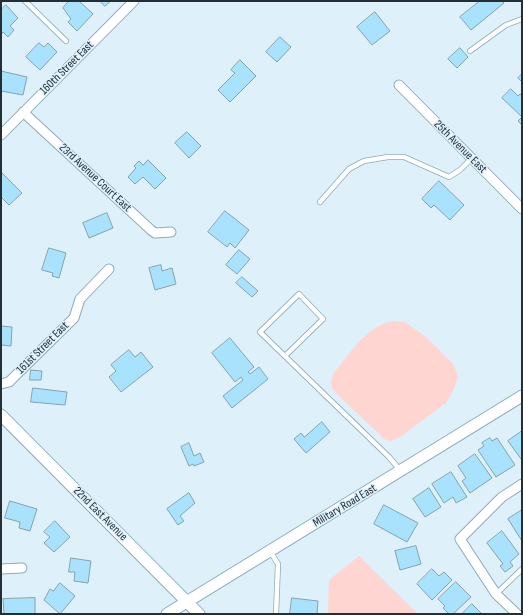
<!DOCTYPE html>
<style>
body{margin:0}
#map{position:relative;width:523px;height:615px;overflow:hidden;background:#def1fb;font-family:"Sofia Sans Condensed",sans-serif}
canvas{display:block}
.frame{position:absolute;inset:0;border:2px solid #232f35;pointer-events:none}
</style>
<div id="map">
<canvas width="523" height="615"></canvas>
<div class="frame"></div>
</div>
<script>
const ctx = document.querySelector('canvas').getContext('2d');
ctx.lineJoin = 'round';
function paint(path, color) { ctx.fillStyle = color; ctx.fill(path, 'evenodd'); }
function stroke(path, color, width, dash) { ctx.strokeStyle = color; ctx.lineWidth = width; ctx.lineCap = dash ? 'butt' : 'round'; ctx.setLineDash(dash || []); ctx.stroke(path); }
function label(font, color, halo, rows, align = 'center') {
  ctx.font = font + ' "Sofia Sans Condensed",sans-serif'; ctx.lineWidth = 3; ctx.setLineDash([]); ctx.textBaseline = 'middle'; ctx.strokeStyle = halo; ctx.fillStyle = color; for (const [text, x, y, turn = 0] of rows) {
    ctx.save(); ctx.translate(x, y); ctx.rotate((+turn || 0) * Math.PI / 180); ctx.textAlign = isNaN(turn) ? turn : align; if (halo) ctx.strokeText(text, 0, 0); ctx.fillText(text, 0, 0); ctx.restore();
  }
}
paint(new Path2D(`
 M394 321 405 322 426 337 454 365 458 377 454 389 446 403 400 437 391 441 384 439 332 389 331 381 333 374C350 354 366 325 394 321Z
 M359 556 418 614H328L329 580Z`), '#fed5d0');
const building = new Path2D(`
 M69 1H79L93 14 77 31 68 22 71 19 63 8Z
 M100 1H111L105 6Z
 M480 1H502L504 3 471 30 460 17Z
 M6 5 18 18 10 26 14 30 8 37 3 32 1 35V10Z
 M375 12 390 31 372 45 357 27Z
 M280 37 291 47 277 62 266 52Z
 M39 43 44 47 48 43 57 52 40 70 26 57Z
 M460 48 468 57 457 68 448 59Z
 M240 60 256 76 230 102 218 90 235 73 231 70Z
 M1 71 27 77 23 95 1 91Z
 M522 74V82L518 78Z
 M511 89 518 96 520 94 522 95V125L518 121 522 117 502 98Z
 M187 132 201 146 189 158 175 143Z
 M148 160 166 178 155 189 143 177 135 184 128 177 136 168 134 166 139 161 143 165Z
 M2 173 22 193 9 205 1 197Z
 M439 181 464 205 450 220 434 205 431 208 422 199Z
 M225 211 249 230 235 248 230 243 227 247 208 232Z
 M107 213 113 228 89 238 83 223Z
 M49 248 66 253 59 278 52 276 53 273 42 270Z
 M239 250 250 259 237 274 226 265Z
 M161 265 162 271 172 268 176 284 155 290 149 268Z
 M242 277 258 291 252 297 236 283Z
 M1 326 12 327 11 346 1 345Z
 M230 338 254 367 248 372 250 374 259 367 268 379 232 408 223 396 243 380 241 377 235 382 212 353Z
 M129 350 135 357 141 352 153 367 121 392 109 377 116 371 111 365Z
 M31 370 42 371 41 380H30Z
 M33 388 67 392 65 405 31 402Z
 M322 422 330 432 306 453 294 439 301 433 304 437Z
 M522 431V458L521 459 508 441Z
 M490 438 492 441 497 438 515 465 496 477 478 450 484 446 482 443Z
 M189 443 194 456 200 453 204 462 194 466 193 464 189 466 181 447Z
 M475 454 492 478 470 493 462 481 466 478 458 466Z
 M451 472 467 497 456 503 453 497 444 503 432 484Z
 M429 488 441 507 425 517 413 499Z
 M189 493 195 503 180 516 184 521 178 525 167 509Z
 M10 501 37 509 30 531 19 528 20 522 5 518Z
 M384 505 418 523 407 542 374 524Z
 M522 510V541L508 519Z
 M55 521 70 537 54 552 44 543 50 537 44 532Z
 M502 531 519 554 510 562 513 566 505 572 500 566 503 564 487 543Z
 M416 546 421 564 400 570 395 551Z
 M71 558 91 561 88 583 74 581 75 572H69Z
 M432 569 439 576 444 572 452 580 432 600 417 584Z
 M456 582 471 597 453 614H449L443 608 445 606 438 599Z
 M60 583 75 596 60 614 44 600 50 589 53 591Z
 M35 598V614H4L3 599Z
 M292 598 318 601 317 614H290Z
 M472 604 482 614H462Z`);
paint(building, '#a9e2fd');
stroke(building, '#83a2b1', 1);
const service = new Path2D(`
 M25 1 66 41
 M470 51 506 25 522 19
 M320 202 349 169 364 161 388 157H404L449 177 460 170 472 158
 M285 356 323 319 299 294 260 332 389 457 400 470
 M270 551 278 564 276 614
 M496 594 522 569`);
const minor = new Path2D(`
 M399 85 522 209
 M23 112 151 230 155 233 171 232
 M1 135 134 1
 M1 384 9 382 14 377 74 318 80 299 109 269
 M1 569 22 568
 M517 614 496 594 460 539 502 497 522 484`);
const tertiary = new Path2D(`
 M1 415 199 614
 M167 614 522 396`);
stroke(service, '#8cabbb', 6);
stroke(minor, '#8cabbb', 11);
stroke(tertiary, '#8cabbb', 13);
stroke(service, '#fff', 4.5);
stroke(minor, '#fff', 9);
stroke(tertiary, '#fff', 11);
label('12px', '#232f35', '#def1fb', [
 ["160th Street East",67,68,-45],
 ["25th Avenue East",460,147,45],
 ["23rd Avenue Court East",95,178,43],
 ["161st Street East",43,348,-45],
 ["Military Road East",345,506,-31],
 ["22nd East Avenue",100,514,45]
]);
</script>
